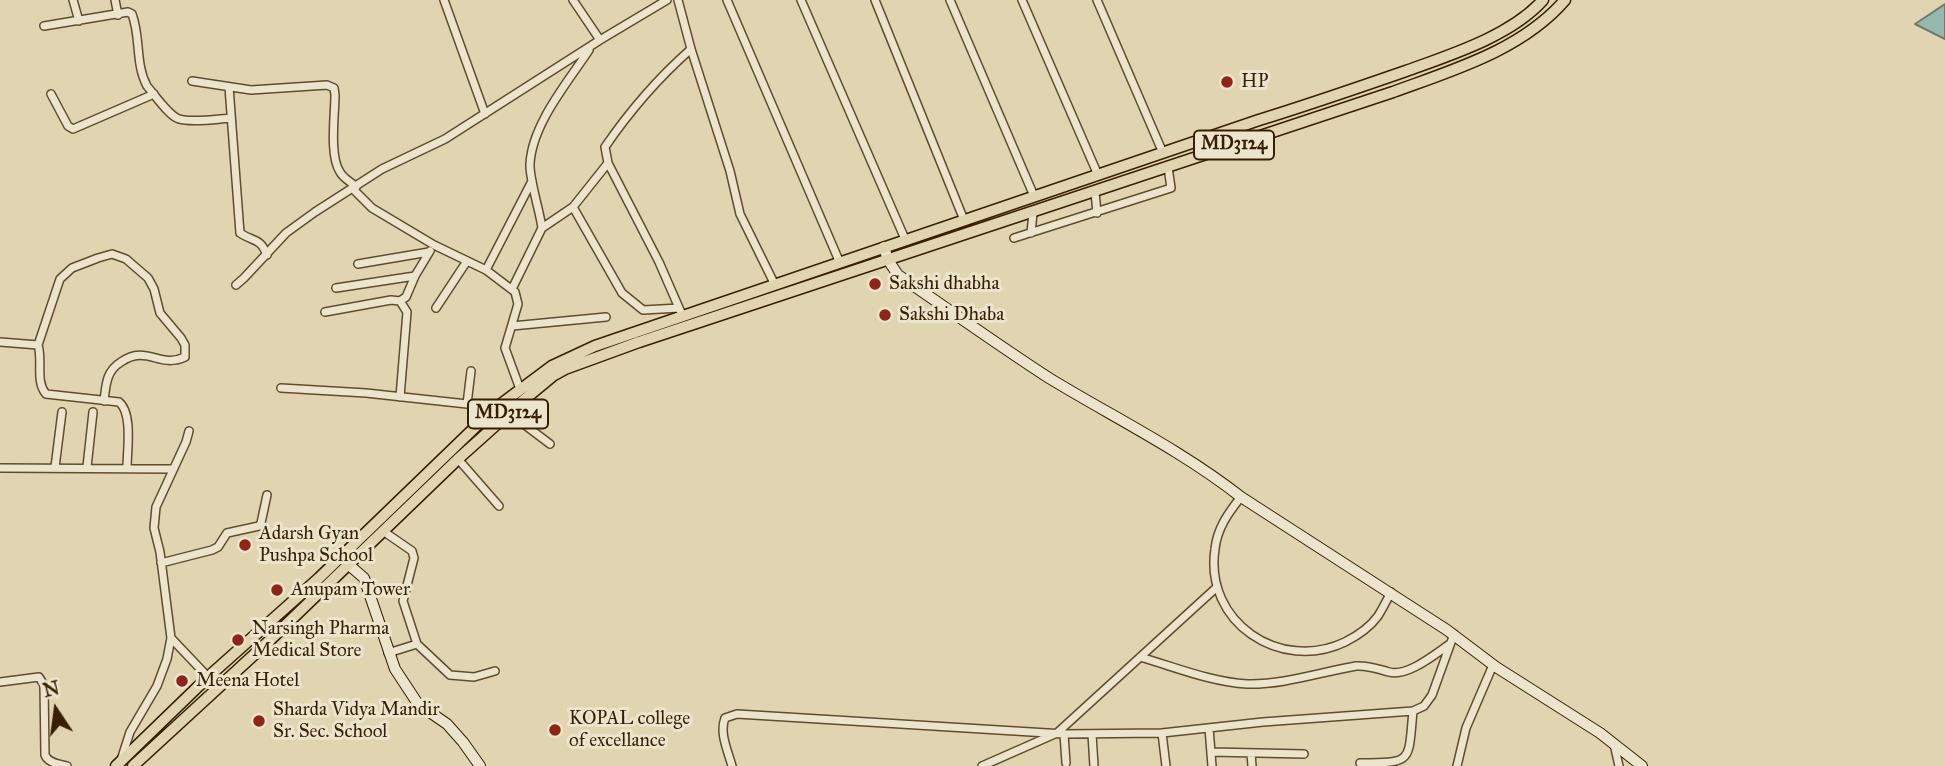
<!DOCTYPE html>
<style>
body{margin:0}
#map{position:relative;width:1945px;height:766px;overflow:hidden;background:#e1d5b1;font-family:"IM FELL Great Primer",serif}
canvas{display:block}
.north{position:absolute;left:21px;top:675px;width:70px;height:70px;-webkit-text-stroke:5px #ece4cc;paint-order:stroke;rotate:347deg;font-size:19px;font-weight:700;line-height:28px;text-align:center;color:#381f01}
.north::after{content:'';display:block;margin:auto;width:24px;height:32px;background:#381f01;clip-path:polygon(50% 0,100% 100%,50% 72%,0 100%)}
</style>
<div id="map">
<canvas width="1945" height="766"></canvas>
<div class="north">N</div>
</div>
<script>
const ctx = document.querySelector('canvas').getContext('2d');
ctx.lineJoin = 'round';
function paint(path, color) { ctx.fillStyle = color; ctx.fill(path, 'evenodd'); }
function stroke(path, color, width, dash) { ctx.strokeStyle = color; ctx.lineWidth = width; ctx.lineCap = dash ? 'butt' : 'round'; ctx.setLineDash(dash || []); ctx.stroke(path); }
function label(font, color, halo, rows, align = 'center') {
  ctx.font = font + ' "IM FELL Great Primer",serif'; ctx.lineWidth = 6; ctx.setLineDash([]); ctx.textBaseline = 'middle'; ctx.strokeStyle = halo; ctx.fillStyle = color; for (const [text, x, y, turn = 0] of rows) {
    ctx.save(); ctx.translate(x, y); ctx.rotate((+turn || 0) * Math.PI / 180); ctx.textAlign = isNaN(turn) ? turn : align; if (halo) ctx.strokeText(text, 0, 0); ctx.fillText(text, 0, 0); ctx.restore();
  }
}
const water = new Path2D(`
 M1945 4V39L1915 24Z`);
paint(water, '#95b8b0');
stroke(water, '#707b6a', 2);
const street = new Path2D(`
 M73 0 79 21
 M115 0 118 15
 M444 0 485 114
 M573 0 600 40
 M727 0 840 263
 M801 0 905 239
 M875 0 964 220
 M950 0 1034 196
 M1022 0 1098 175
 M1097 0 1163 153
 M44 26 128 12 132 14C141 38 135 64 147 86 154 94 169 116 179 119 192 123 217 119 231 118
 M691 49 730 171 740 214 775 285
 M192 81 251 90 327 85 334 88 335 95C335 114 329 156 340 172 343 178 351 182 356 187
 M229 87 240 233C253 242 260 237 267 255
 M51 94 68 126 73 129 154 94
 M608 163 659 262 683 317
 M353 189 372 208 434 245 486 270 515 292 518 304 505 348 520 389
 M1095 192 1097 213
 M573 207 622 293 643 310 679 308
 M542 228C540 212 529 178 530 164 532 124 568 82 589 50
 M1031 233 1033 213
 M1014 238 1171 188 1168 167
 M358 264 429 252
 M486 270 532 181
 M236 285 244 278 286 233 315 212 382 169 445 139 600 40 667 0
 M336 288 415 276
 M512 289 542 228 573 207 608 163 605 147C631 109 657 79 691 49L678 0
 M400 301 406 297 415 276 430 251
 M436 308 467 261
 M325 312 391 300 400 301 407 312 400 397
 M512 326 606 317
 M0 342 38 345C43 361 35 381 46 394L119 402C133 413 127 451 127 468
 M38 345 60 279 72 268 98 258 112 254 126 259 148 278 154 289 160 313 181 338 185 345V357C159 369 147 344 121 362 106 371 106 385 104 401
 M281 388 366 393 467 404 509 413 550 444
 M467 404 471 371
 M458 459 499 506
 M55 467 62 412
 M87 467 93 412
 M0 468 173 469
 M1241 497C1228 513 1217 529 1215 549 1204 622 1280 673 1345 642 1357 636 1370 627 1378 616 1383 608 1387 600 1391 592
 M383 531 412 551 414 558 403 601 417 644
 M161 563 212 550 218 547 227 533 259 526 261 523 267 495
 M171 638 208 677
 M388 653 417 644 450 675 474 677 495 671
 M1140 657C1175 667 1211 682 1247 684 1283 685 1321 672 1356 666 1369 665 1377 669 1389 672 1408 677 1435 654 1450 644
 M0 682 39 677 44 685 45 755C48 763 59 764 67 766
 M1209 728 1212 766
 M1162 733 1166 766
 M1064 734 1066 763
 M1092 734 1094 766
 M1614 744 1619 766
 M1211 752 1304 754
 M1251 753 1252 766
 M122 757 130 732 157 686 167 659 171 638 160 552 154 528 156 507 186 442 189 431
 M1360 763C1414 763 1408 762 1413 711
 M732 766C728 751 719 733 725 718L737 714 1064 734 1162 733 1263 722 1413 711 1424 706 1432 695 1454 634
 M982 766 1057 733 1217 587
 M1457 766 1466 728 1493 665`);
const secondary = new Path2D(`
 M884 247 888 260 898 275C948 309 998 345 1049 378 1113 417 1181 450 1241 497L1447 630 1496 667 1600 733 1642 766
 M349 565 364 578 395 669 418 704 447 724 463 742 480 766`);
const primary = new Path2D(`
 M116 766 208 677 319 578 493 410 552 366 595 346 1259 120C1308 105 1357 88 1406 71 1450 55 1511 36 1543 0
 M133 766 269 641 458 459 525 399 554 375 565 369 639 342 1393 92C1453 70 1522 50 1565 0`);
stroke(street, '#624c2d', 10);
stroke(secondary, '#381f01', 12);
stroke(primary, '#381f01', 13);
stroke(street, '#ece4cc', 7);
stroke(secondary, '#ece4cc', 10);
stroke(primary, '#e1d5b1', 10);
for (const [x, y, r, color] of [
 [1227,82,7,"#8f2418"],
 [875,284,7,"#8f2418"],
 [885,315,7,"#8f2418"],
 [245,545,7,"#8f2418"],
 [277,590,7,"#8f2418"],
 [238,640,7,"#8f2418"],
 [182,681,7,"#8f2418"],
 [259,721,7,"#8f2418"],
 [555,730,7,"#8f2418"]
]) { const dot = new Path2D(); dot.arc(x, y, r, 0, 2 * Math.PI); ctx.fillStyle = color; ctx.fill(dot); stroke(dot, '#ece4cc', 2.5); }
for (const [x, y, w] of [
 [1234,145,80],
 [508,414,80]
]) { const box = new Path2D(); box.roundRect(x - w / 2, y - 14.5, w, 29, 5); ctx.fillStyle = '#ece4cc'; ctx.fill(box); stroke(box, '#381f01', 2); }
label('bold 18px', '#381f01', null, [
 ["MD3124",1234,145],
 ["MD3124",508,414]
]);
label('19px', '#381f01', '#ece4cc', [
 ["HP",1241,82],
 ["Sakshi dhabha",889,284],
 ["Sakshi Dhaba",899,315],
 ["Adarsh Gyan",259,534],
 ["Pushpa School",259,556],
 ["Anupam Tower",291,590],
 ["Narsingh Pharma",252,629],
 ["Medical Store",252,651],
 ["Meena Hotel",196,681],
 ["Sharda Vidya Mandir",273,710],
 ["Sr. Sec. School",273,732],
 ["KOPAL college",569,719],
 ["of excellance",569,741]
], 'left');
</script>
